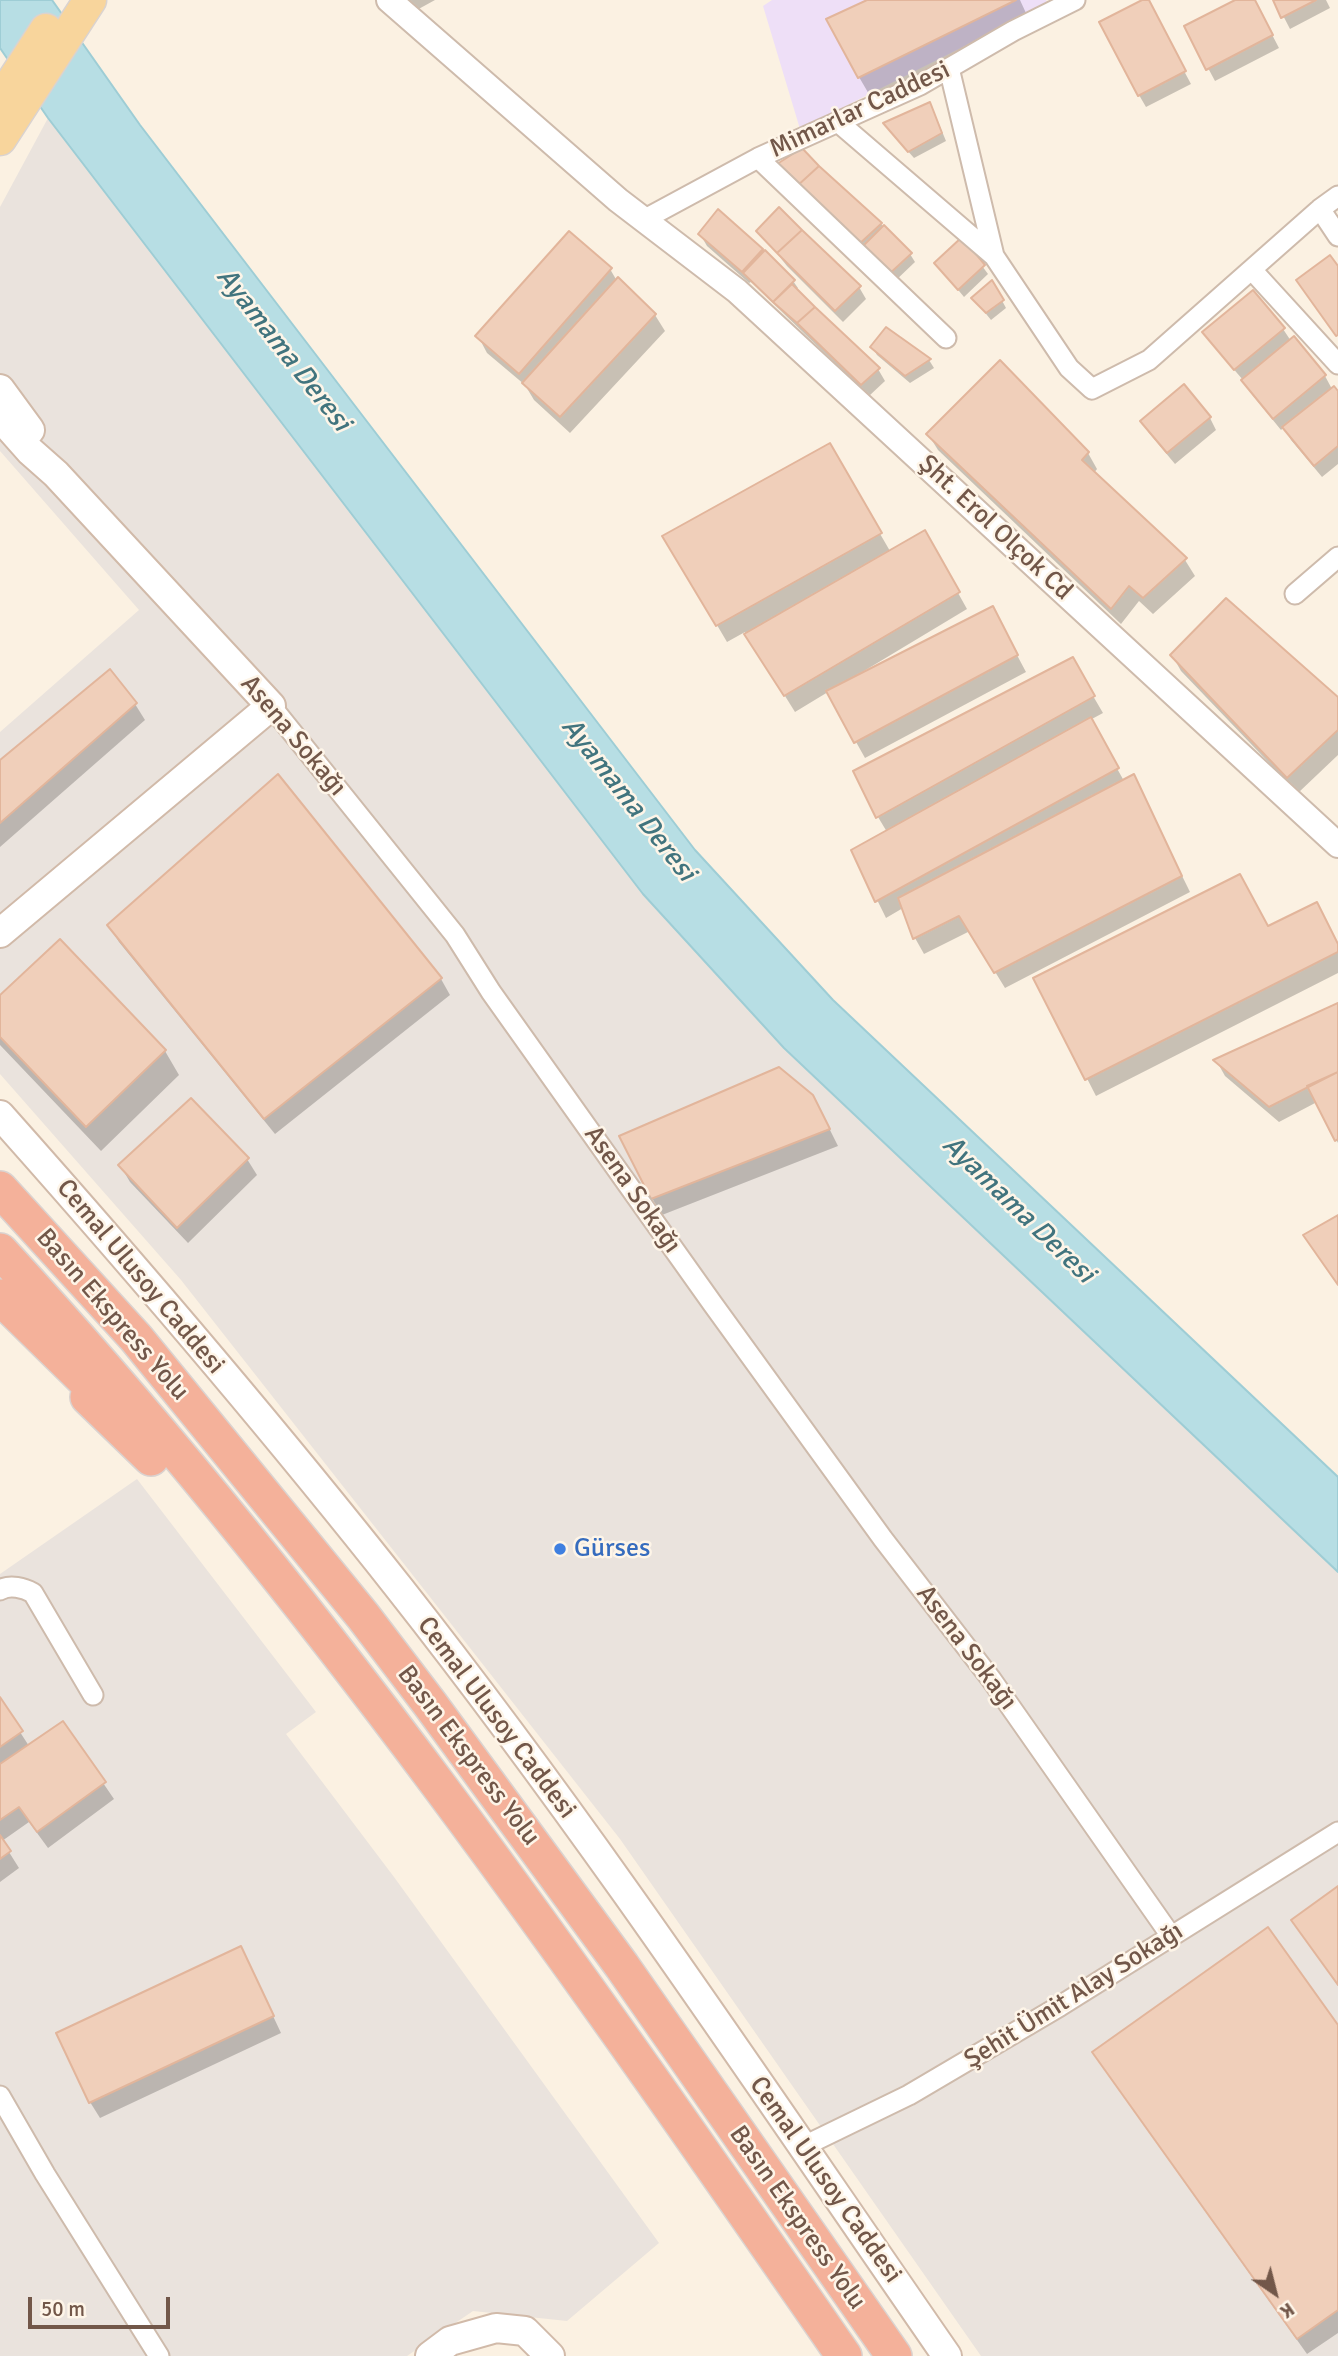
<!DOCTYPE html>
<meta charset="utf-8">
<style>
body{margin:0}
#map{position:relative;width:1338px;height:2356px;overflow:hidden;background:#fbf1e2;font-family:Signika,sans-serif}
canvas{display:block}
.north{position:absolute;left:1240px;top:2258px;width:70px;height:70px;-webkit-text-stroke:5px #fef5e8;paint-order:stroke;rotate:145deg;font-size:19px;font-weight:700;line-height:28px;text-align:center;color:#725749}
.north::after{content:'';display:block;margin:auto;width:24px;height:32px;background:#725749;clip-path:polygon(50% 0,100% 100%,50% 72%,0 100%)}
.scale{position:absolute;left:28px;top:2297px;width:142px;height:32px;box-sizing:border-box;border:4px solid #725749;border-top:0;padding-left:9px;font-size:21px;line-height:24px;white-space:nowrap;color:#725749;-webkit-text-stroke:5px #fef5e8;paint-order:stroke}
</style>
<div id="map">
<canvas width="1338" height="2356"></canvas>
<div class="north">K</div>
<div class="scale">50 m</div>
</div>
<script>
const ctx = document.querySelector('canvas').getContext('2d');
ctx.lineJoin = 'round';
function paint(path, color) { ctx.fillStyle = color; ctx.fill(path, 'evenodd'); }
function stroke(path, color, width, dash) { ctx.strokeStyle = color; ctx.lineWidth = width; ctx.lineCap = dash ? 'butt' : 'round'; ctx.setLineDash(dash || []); ctx.stroke(path); }
function label(font, color, halo, rows, align = 'center') {
  ctx.font = font + ' Signika,sans-serif'; ctx.lineWidth = 5; ctx.setLineDash([]); ctx.textBaseline = 'middle'; ctx.strokeStyle = halo; ctx.fillStyle = color; for (const [text, x, y, turn = 0] of rows) {
    ctx.save(); ctx.translate(x, y); ctx.rotate((+turn || 0) * Math.PI / 180); ctx.textAlign = isNaN(turn) ? turn : align; if (halo) ctx.strokeText(text, 0, 0); ctx.fillText(text, 0, 0); ctx.restore();
  }
}
paint(new Path2D(`
 M48 118 643 894 784 1048 1338 1572V2356H981L620 1839 181 1280 0 1074V732L139 610 0 451V207Z
 M137 1479 316 1712 286 1734 394 1877 659 2243 567 2321 473 2311 407 2356H0V1574Z`), '#eae3dd');
paint(new Path2D(`
 M772 0H1046L1048 4 800 129 763 6Z`), '#eedff7');
const water = new Path2D(`
 M0 0H52L140 125 695 850 833 1000 1338 1477V1572L784 1048 643 894 48 118 0 48Z`);
paint(water, '#b7dee4');
stroke(water, '#9ecdd5', 2);
paint(new Path2D(`
 M409 0H435L415 11Z
 M872 0H1020L1031 24 873 101 859 77Z
 M1146 0 1191 84 1146 107 1139 95Z
 M1239 0H1254L1279 48 1215 81 1186 27Z
 M1275 0H1326L1330 8 1290 29Z
 M934 112 946 141 914 158 890 131Z
 M819 168 881 224 910 254 915 262 893 283 867 255Z
 M718 212 793 281 798 288 796 290 878 369 885 381 869 396 751 282 749 283 707 246 700 234Z
 M759 231 859 287 866 299 843 322 787 266Z
 M962 239 988 274 964 297 936 263Z
 M610 269 617 281 655 315 665 331 570 433 534 400 525 385 487 353 478 336Z
 M992 282 1006 308 991 320 974 299Z
 M887 329 929 360 934 368 910 383 877 355 872 347Z
 M1283 329 1291 341 1294 339 1325 376 1332 389 1338 393V464L1322 477 1291 440 1284 427 1281 430 1250 392 1243 380 1212 344 1205 332Z
 M1210 418 1216 430 1175 464 1149 433 1142 421Z
 M928 434 1088 453 1097 469 1094 473 1185 560 1195 576 1153 614 1139 601 1121 624 938 450Z
 M829 446 890 551 924 532 967 609 864 671 865 673 1001 625 1026 672 865 758 828 692 795 712 745 632 727 642 665 537Z
 M1172 655 1338 699V755L1298 793 1181 671Z
 M1072 660 1103 713 1090 720 1124 781 1133 776 1190 892 1005 988 970 931 924 954 915 938 903 908 886 918 853 851 887 832 878 817Z
 M135 704 145 720 0 847V762Z
 M109 926 441 979 450 995 275 1134 119 942Z
 M1268 928 1338 945V973L1096 1096 1036 979Z
 M0 997 165 1051 179 1075 101 1151 0 1045Z
 M1338 1005V1143L1317 1102 1279 1122 1225 1076 1216 1060Z
 M822 1114 838 1146 662 1215 652 1198Z
 M247 1159 257 1175 188 1243 130 1182 120 1165Z
 M0 1701 29 1746 62 1723 114 1799 48 1848 29 1822 2 1841 19 1868 0 1882Z
 M1338 1888V1986L1293 1921Z
 M249 1965 281 2033 100 2118 90 2102Z
 M1338 2028V2333L1307 2354 1104 2069 1095 2053Z`), '#0003');
const building = new Path2D(`
 M867 0H1016L858 78 826 19Z
 M1142 0H1149L1186 71 1138 96 1099 22Z
 M1235 0H1255L1273 35 1206 70 1184 26Z
 M1273 0H1316L1281 18Z
 M930 102 942 133 908 152 883 123Z
 M802 148 819 166 796 187 774 166Z
 M819 166 882 223 857 246 796 187Z
 M779 207 802 230 777 253 756 231Z
 M718 209 763 249 742 272 698 234Z
 M884 225 912 253 887 276 861 248Z
 M802 230 861 286 835 311 777 253Z
 M569 231 612 268 519 374 475 336Z
 M962 237 985 265 958 290 934 263Z
 M765 250 795 280 773 302 743 273Z
 M1330 255 1338 266V335L1336 336 1296 280Z
 M618 277 656 314 560 417 522 383Z
 M992 280 1004 300 986 313 971 298Z
 M792 284 815 307 797 323 773 302Z
 M1253 290 1285 328 1234 370 1202 332Z
 M815 307 880 368 861 385 797 323Z
 M886 327 931 359 905 376 870 347Z
 M1294 336 1326 375 1273 419 1241 380Z
 M1000 360 1089 452 1082 460 1187 558 1143 598 1129 586 1111 609 926 434Z
 M1184 384 1211 417 1167 453 1140 421Z
 M1334 386 1338 391V446L1314 466 1282 427Z
 M830 443 882 533 716 626 662 536Z
 M925 530 960 592 784 696 744 634Z
 M1226 598 1338 697V730L1287 778 1170 655Z
 M993 606 1018 655 854 743 826 691Z
 M1073 657 1095 696 876 818 853 771Z
 M110 669 137 703 0 823V760Z
 M1091 717 1119 768 875 902 851 850Z
 M278 774 442 978 264 1119 107 925Z
 M1134 774 1182 876 994 973 959 916 913 939 898 898Z
 M1240 874 1268 926 1317 902 1338 944V952L1085 1080 1033 978Z
 M60 939 166 1050 86 1127 0 1037V995Z
 M1338 1003V1072L1269 1107 1213 1060Z
 M779 1067 813 1095 830 1129 651 1199 619 1136Z
 M1338 1072V1139L1335 1141 1307 1086Z
 M191 1098 249 1158 177 1228 118 1165Z
 M1338 1215V1285L1303 1235Z
 M0 1697 23 1731 0 1747Z
 M63 1721 106 1782 37 1832 19 1807 0 1820V1764Z
 M0 1835 11 1851 0 1859Z
 M1338 1886V1985L1291 1920Z
 M1268 1927 1338 2025V2310L1297 2339 1092 2052Z
 M241 1946 274 2016 89 2103 56 2033Z`);
paint(building, '#f0cfba');
stroke(building, '#e2b59b', 2);
const minor = new Path2D(`
 M949 68 994 256 1069 368 1092 389 1149 360 1320 209 1338 196
 M838 122 994 256
 M758 158 946 338
 M1320 209 1338 236
 M645 219 758 158 920 85 1013 31 1075 0
 M1252 270 1338 364
 M1295 594 1338 557
 M271 706 455 935 491 992 712 1303 883 1539 991 1679 1171 1936
 M0 1590C10 1584 24 1588 33 1593L93 1695
 M0 2096 45 2174 159 2356
 M802 2147 909 2095 1060 2006 1338 1832`);
const tertiary = new Path2D(`
 M389 0 618 200 737 291 1338 845`);
const secondary = new Path2D(`
 M0 389 30 430
 M0 417 30 451 56 474 271 706 0 933
 M0 1115C137 1269 272 1427 400 1589 594 1835 769 2099 947 2356
 M430 2356 450 2341 496 2328 525 2331 550 2356`);
const primary = new Path2D(`
 M0 101 46 30
 M0 139 90 0`);
const motorway = new Path2D(`
 M0 1189 136 1338 363 1616 430 1704 622 1966 894 2356
 M0 1251C314 1591 581 1976 844 2356
 M0 1297 94 1389 110 1409
 M88 1397 151 1458`);
stroke(minor, '#cebbac', 23);
stroke(tertiary, '#cebbac', 28);
stroke(secondary, '#d1baa9', 32);
stroke(primary, '#dad3d0', 35);
stroke(motorway, '#dad3d0', 38);
stroke(minor, '#fff', 19);
stroke(tertiary, '#fff', 24);
stroke(secondary, '#fff', 28);
stroke(primary, '#f8d59c', 32);
stroke(motorway, '#f4b19a', 35);
for (const [x, y, r, color] of [
 [560,1549,7,"#3f7fe0"]
]) { const dot = new Path2D(); dot.arc(x, y, r, 0, 2 * Math.PI); ctx.fillStyle = color; ctx.fill(dot); stroke(dot, '#fef5e8', 2.5); }
label('26px', '#725749', '#fef5e8', [
 ["Mimarlar Caddesi",860,110,-25],
 ["Şht. Erol Olçok Cd",995,528,43],
 ["Asena Sokağı",293,736,50],
 ["Asena Sokağı",632,1190,55],
 ["Cemal Ulusoy Caddesi",140,1277,50],
 ["Basın Ekspress Yolu",112,1315,49],
 ["Asena Sokağı",966,1648,53],
 ["Cemal Ulusoy Caddesi",496,1718,53],
 ["Basın Ekspress Yolu",468,1756,53],
 ["Şehit Ümit Alay Sokağı",1074,1996,-32],
 ["Cemal Ulusoy Caddesi",825,2180,55],
 ["Basın Ekspress Yolu",797,2218,55]
]);
label('26px', '#366cbe', '#fef5e8', [
 ["Gürses",574,1549]
], 'left');
label('italic 28px', '#41747e', '#fef5e8', [
 ["Ayamama Deresi",283,350,52],
 ["Ayamama Deresi",628,800,52],
 ["Ayamama Deresi",1018,1210,44]
]);
</script>
